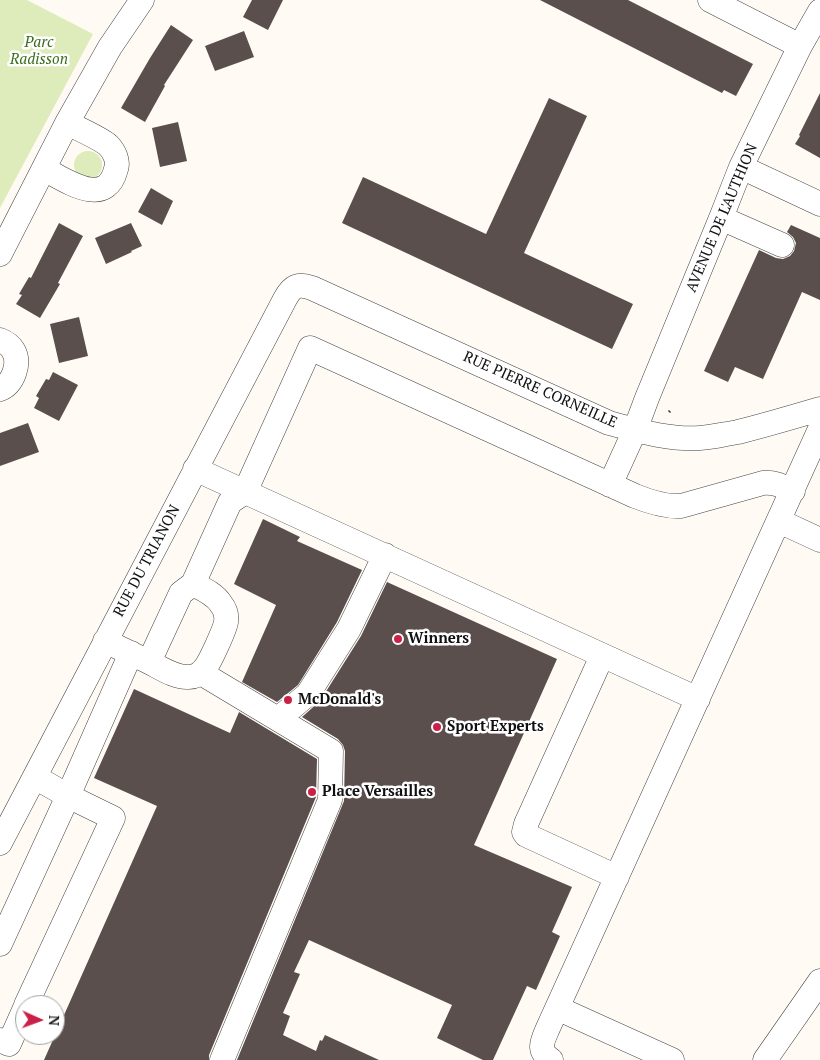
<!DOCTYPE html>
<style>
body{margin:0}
#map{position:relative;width:820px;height:1060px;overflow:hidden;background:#fffbf4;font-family:"PT Serif",serif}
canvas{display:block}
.north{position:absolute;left:15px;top:995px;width:50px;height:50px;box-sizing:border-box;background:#fff;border:1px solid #a0a0a0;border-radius:50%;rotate:92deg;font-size:14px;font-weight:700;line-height:20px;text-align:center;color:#111}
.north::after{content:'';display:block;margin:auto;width:18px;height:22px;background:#c92148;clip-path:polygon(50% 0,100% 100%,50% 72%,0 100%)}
</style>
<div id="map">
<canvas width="820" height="1060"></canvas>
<div class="north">N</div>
</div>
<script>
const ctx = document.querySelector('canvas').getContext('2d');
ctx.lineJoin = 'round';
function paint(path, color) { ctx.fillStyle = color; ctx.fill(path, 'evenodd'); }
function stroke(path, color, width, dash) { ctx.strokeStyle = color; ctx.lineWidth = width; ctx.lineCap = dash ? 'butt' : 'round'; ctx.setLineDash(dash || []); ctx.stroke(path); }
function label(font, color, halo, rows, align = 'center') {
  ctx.font = font + ' "PT Serif",serif'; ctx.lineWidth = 5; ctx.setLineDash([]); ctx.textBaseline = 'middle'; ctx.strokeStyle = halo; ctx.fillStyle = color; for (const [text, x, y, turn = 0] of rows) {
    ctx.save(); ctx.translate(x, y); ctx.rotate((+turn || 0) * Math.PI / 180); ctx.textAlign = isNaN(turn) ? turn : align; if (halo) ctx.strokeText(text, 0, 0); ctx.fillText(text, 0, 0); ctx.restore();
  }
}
paint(new Path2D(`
 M0 0H27L93 34 0 208Z
 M74 165a14 14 0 1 1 28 0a14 14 0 1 1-28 0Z`), '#deecbb');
paint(new Path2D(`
 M252 0H283L268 30 243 17Z
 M540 0H628L753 64 736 96 724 90 722 93Z
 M171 25 193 40 164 85 165 86 145 122 121 108 150 58Z
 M244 31 254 57 215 71 205 46Z
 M820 93V158L795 144 800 136 799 135Z
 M549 98 587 116 524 253 633 304 612 349 342 223 363 177 486 234Z
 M178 122 187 161 160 167 152 128Z
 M151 188 173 201 162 225 138 212Z
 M59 223 83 236 58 283 60 284 40 318 16 304 22 295 19 294 29 277 31 278Z
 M131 223 142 246 131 251 132 252 106 264 95 238Z
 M791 225 820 238V300L802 292 763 379 735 367 728 382 704 371 759 250 776 258 783 259 790 256 794 251 796 243 793 237 787 232Z
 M79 317 88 356 59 363 50 324Z
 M53 372 78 385 59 421 34 408 39 398 36 396 46 379 49 380Z
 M28 423 39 452 0 466V433Z
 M263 519 300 537 297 541 362 570 337 622 298 685 277 702 242 682 276 605 234 584Z
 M387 582 557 659 474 845 572 887 552 932 560 936 536 990 527 986 493 1060H483L437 1038 452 1005 309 940 294 972 300 974 283 1013 290 1016 283 1035 316 1051 320 1040 322 1041 325 1035 379 1060H237L344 801 345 751 343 745 338 739 302 717 320 701 361 636Z
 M134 689 230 733 239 712 317 759 316 797 209 1055V1060H44L157 806 94 778Z`), '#5a4f4c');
const minor = new Path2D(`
 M710 0 800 46
 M741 167 820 204
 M44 169C67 181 106 209 116 169 119 161 114 151 108 145 98 137 79 129 67 123
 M721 218 782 245
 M0 254 67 123 110 47 142 0
 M0 340C5 342 10 345 13 350 21 363 13 384 0 389
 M195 469 698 699
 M610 485 635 430 647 398 721 218 741 167 800 46 820 11
 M779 521 820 540
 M105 641 149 662 181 593 193 584 230 502 245 492 310 348 635 496C650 502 665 507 681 506L763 483C775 482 782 486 793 491
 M602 656 526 824 524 832 526 835 617 877
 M149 662C161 668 175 678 189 677 196 677 201 673 205 668 210 662 225 629 226 622 227 616 225 609 221 604 215 594 203 589 193 584
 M201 673 331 751 330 800 222 1060
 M278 719 308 694 349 629 385 555
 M35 777 68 796 131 653
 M0 843 285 299C292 286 298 283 312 288L609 423C639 431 669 440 700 438 713 437 725 434 738 432 766 425 793 417 820 409
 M0 944 68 796 113 818 26 1005
 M557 1008 672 1060
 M0 1040 9 1044 25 1008
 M551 1060C537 1050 542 1042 548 1028L820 429
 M765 1060 820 981`);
stroke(minor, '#444', 25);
stroke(new Path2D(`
 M669 412 670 411`), '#333', 3, [5, 2.5]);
stroke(minor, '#fff', 24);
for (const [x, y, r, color] of [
 [398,639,5,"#c92148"],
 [288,700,5,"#c92148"],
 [437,727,5,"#c92148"],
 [312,792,5,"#c92148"]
]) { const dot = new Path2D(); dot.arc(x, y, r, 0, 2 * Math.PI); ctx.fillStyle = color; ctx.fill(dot); stroke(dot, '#fff', 2); }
label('italic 15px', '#3c6d1c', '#fff', [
 ["Parc",39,43],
 ["Radisson",39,60]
]);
label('15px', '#111', '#fff', [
 ["AVENUE DE L'AUTHION",722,218,-67],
 ["RUE PIERRE CORNEILLE",540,390,24],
 ["RUE DU TRIANON",147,561,-62]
]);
label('bold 15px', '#111', '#fff', [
 ["Winners",408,639],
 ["McDonald's",298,700],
 ["Sport Experts",447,727],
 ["Place Versailles",322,792]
], 'left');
</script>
